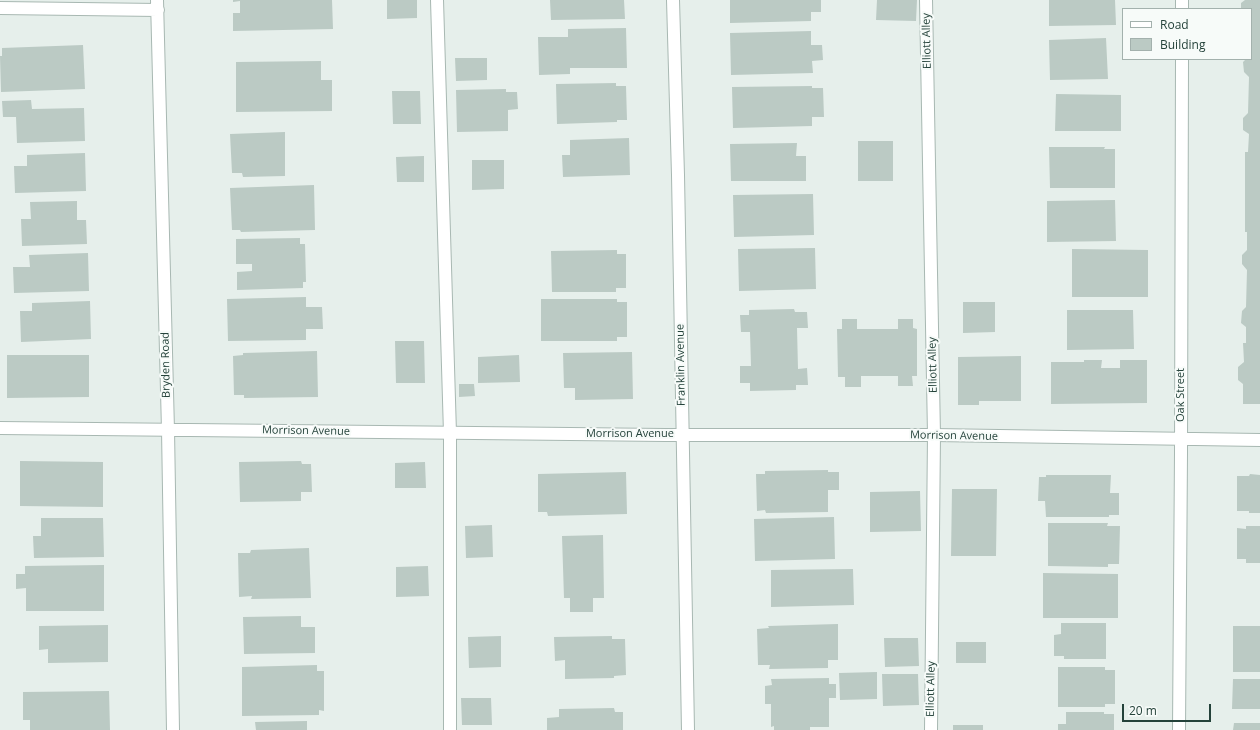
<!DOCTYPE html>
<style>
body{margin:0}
#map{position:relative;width:1260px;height:730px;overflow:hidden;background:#e6efeb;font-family:"Open Sans",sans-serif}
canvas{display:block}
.legend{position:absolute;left:1122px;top:8px;width:130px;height:52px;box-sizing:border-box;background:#f7fbf9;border:1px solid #a3b1ad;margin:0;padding:5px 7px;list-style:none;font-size:12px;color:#24423a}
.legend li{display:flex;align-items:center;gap:8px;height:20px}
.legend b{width:20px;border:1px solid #a3b1ad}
.scale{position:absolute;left:1122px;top:704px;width:89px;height:18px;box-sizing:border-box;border:2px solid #24423a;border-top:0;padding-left:5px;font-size:12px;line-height:14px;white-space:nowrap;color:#24423a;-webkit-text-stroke:3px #f7fbf9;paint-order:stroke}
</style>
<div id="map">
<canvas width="1260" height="730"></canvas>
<ul class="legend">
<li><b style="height:5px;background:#fff"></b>Road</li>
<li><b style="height:11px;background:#bbcac4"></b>Building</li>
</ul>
<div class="scale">20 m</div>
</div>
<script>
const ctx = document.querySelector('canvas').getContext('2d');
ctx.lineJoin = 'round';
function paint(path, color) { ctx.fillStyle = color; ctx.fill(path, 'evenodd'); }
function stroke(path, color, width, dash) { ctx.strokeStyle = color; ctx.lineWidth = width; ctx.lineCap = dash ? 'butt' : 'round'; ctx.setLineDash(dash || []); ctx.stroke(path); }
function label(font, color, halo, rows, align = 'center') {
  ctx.font = font + ' "Open Sans",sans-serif'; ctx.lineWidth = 4; ctx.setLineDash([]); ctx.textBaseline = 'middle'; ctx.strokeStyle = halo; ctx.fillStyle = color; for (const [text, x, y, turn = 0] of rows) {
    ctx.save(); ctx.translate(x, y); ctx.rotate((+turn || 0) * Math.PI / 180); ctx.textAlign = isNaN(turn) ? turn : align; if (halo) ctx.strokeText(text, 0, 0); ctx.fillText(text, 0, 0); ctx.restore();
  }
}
paint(new Path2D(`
 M233 0H332L333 29 233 31V13H240V1L233 2Z
 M387 0H417V18L387 19Z
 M550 0H624L625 19 551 20Z
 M730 0H821V12H811V21L730 23Z
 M877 0H917L916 21 876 20Z
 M1049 0H1115L1116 25 1049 26Z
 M1245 0H1260V404H1243V384L1238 380V367L1244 362 1243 343H1246V327L1241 323 1242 311 1246 307 1247 270 1242 264V255L1247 250V232H1245V152H1248L1249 134 1243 130V118L1248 113 1249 77 1244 72 1243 62 1246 59H1251V9H1241V3Z
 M626 28 627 68H570V74L539 75 538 37H568V29Z
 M811 31V45H822L823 60 812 61 813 73 731 75 730 33Z
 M1106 38 1108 79 1050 80 1049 40Z
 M83 45 85 89 1 92 0 56H2V48Z
 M455 58H487V80L456 81Z
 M321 61V80H332V111L236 112V62Z
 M616 83V86H626L627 120H617V122L557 124 556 84Z
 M812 86V88H823L824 117H812V126L733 128 732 87Z
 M506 89V92H517L518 109 508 110V131L457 132 456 90Z
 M392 91H420L421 124H393Z
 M1056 94 1121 95V131H1055Z
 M31 100 32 109 84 108 85 141 17 143 16 117H3L2 101Z
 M285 132V176L243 177 242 173H232L230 134Z
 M629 138 630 175 563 177 562 155H570V140Z
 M858 141H893V181H858Z
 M797 143 796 156H806V181H731L730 144Z
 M1049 147H1105L1104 149H1115V188H1050Z
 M85 153 86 191 15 193 14 166H27V155Z
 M424 156V182H397L396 157Z
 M472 160H504V189L472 190Z
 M314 185 315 230 241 232 240 230H232L230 188Z
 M813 194 814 235 734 237 733 195Z
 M1115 200 1116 241 1047 242V201Z
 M77 201V220H86L87 244 22 246 21 219H31L30 202Z
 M300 238V244H305L306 282H303V288L237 290V272L252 271V264H236V239Z
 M815 248 816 289 739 291 738 249Z
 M1072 249 1148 250V297H1072Z
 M617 250V254H626V288H616V292H552L551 251Z
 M88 253 89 291 14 293 13 267H30L29 255Z
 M306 297V307H322L323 329H306V340L228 341 227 299Z
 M541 299H617V302H627V337H617V341H541Z
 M90 301 91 339 21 342 20 311H32V303Z
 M963 302H995V332L963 333Z
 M794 309 795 312H807L808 328H797L798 369 807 368 808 385H796V390L750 391V383H740V366H751L750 332H741L740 315H749V310Z
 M1067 310H1133L1134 349 1067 350Z
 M842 319H857V329H898V319H913V328L917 329V376H912L913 386H898V376H861V387H845V377H838L837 329H842Z
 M395 341H424L425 383H396Z
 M317 351 318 397 244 398V395H234L233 356 243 355V353Z
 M632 352 633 399 575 400V388H564L563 353Z
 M7 355H89V397L7 398Z
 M519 355 520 382 478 383V357Z
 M1021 356V401H979V405H958V357Z
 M1084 360H1102L1101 368H1120V360H1147V403L1051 404V362H1084Z
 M459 384H474L475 396 459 397Z
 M20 461 103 462V507L20 506Z
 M301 461 302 464H311L312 492H301V501L240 502 239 462Z
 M425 462 426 488H395V463Z
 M828 470V472H839V490H828V512L766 513 765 510 757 511 756 474H765V471Z
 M626 472 627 514 548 516 547 512H538V474Z
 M1250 474 1260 475V513H1249V511H1237V476H1249Z
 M1046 475H1111L1110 493H1119V515H1109V517H1046L1045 501H1038L1039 477H1046Z
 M952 489H997L996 556H951Z
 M920 491 921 531 870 532V492Z
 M834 517 835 559 755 561 754 519Z
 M41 518H103L104 557 34 558 33 536H41Z
 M1048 523H1108L1107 526H1120L1119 564H1108V567L1048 566Z
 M492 525 493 557 466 558 465 526Z
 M1246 526H1260V563H1246V559H1237V528L1246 529Z
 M603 535 604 598H593V612H570V598H564L562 536Z
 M309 548 311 598 251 599 252 596 239 597 238 553H250L251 550Z
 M104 565V611H26V588L16 589V574H25V566Z
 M428 566 429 596 396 597V567Z
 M853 569 854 605 771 607V570Z
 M1043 573 1118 574V618H1043Z
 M301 616V627H315V653L244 654 243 617Z
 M1061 623H1106V659H1064V656H1054V635L1061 634Z
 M838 624V660H828V668L769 669 770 665H758L757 629 769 628 768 626Z
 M108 625V662L48 663V649L39 650V626Z
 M1233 626H1260V672H1233Z
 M501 636V667L469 668 468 637Z
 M612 636V639H625L626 675 614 676V678L565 679V660L555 661 554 637Z
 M884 638H918L919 666 885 667Z
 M956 642H986V663H956Z
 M317 665V671H324V711L319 710V715L242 716V667Z
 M1058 667H1105V670H1115V704H1105V707H1058Z
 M877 672V699L840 700 839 673Z
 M882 674H918L919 705 883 706Z
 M829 678V684H836V698H829V727H810V730H774V726L771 727V704H765V686L772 685 771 679Z
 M1233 679H1260V709H1232Z
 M109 691 110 730H30V720H23V692Z
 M461 698H491L492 725H462Z
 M614 708 615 712H623V730H547V718L559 717V709Z
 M1066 712H1104V714H1114V730H1058V724H1066Z
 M307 721V730H256L255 722Z
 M1234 723H1260V730H1233Z
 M953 725H983V730H953Z`), '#bbcac4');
const service = new Path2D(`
 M437 0 450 433V730
 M926 0 934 435 931 730`);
const minor = new Path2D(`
 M157 0 168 430 173 730
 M673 0 678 175 688 730
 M0 8 158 10
 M1182 9V0
 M0 428 665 435H934L1260 440
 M1179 730 1181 453 1182 59`);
stroke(service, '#a8b8b2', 14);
stroke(minor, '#a8b8b2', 14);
stroke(service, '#fff', 12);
stroke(minor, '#fff', 12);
label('11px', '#24423a', '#f7fbf9', [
 ["Elliott Alley",927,41,-91],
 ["Bryden Road",166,365,-91],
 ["Franklin Avenue",681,365,-91],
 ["Elliott Alley",933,365,-91],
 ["Oak Street",1181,395,-90],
 ["Morrison Avenue",306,431,1],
 ["Morrison Avenue",630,434],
 ["Morrison Avenue",954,436,1],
 ["Elliott Alley",931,689,-89]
]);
</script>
